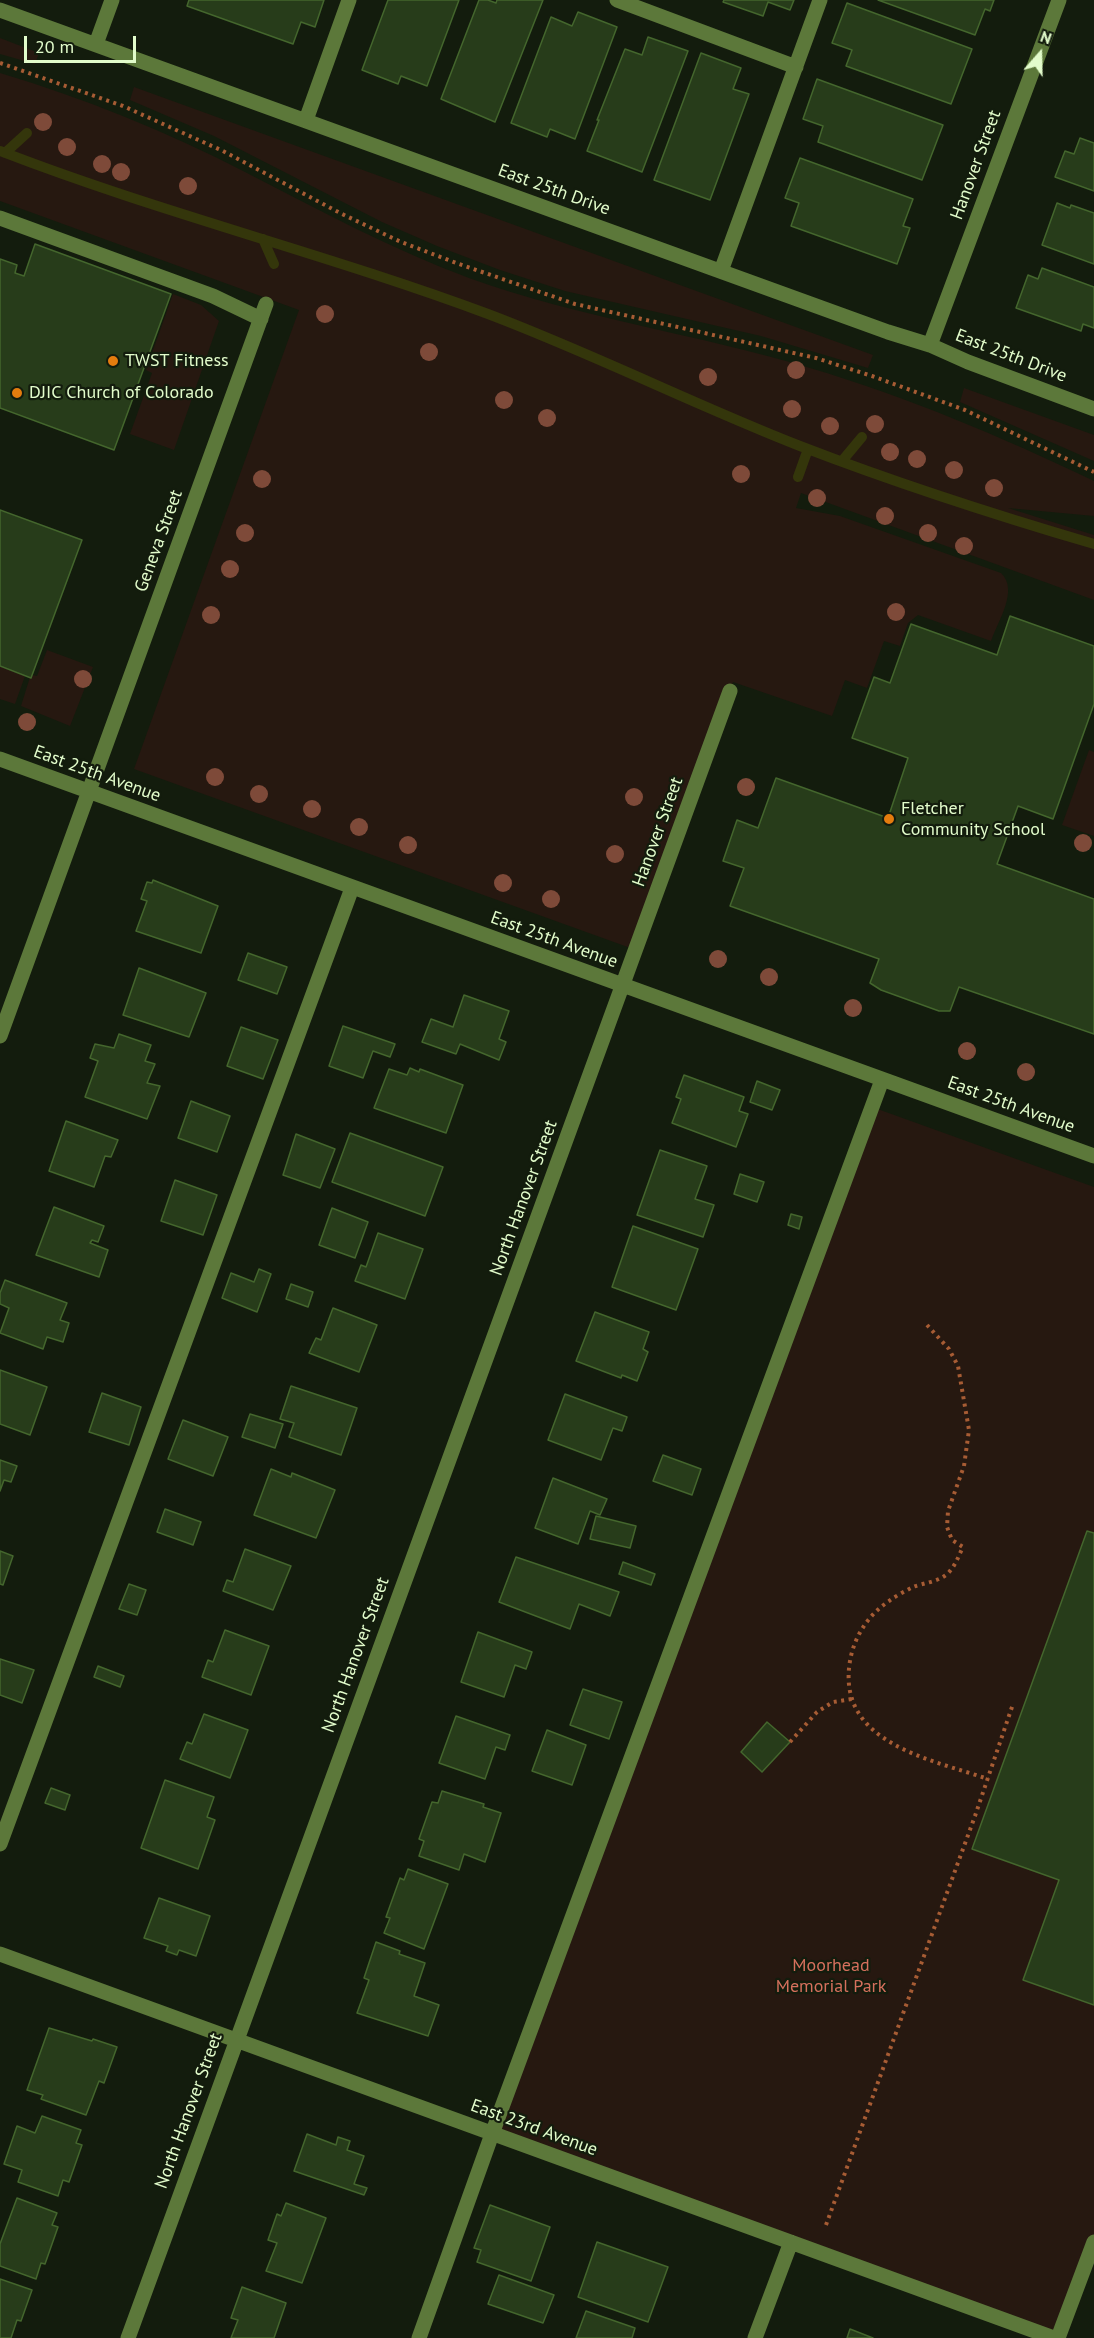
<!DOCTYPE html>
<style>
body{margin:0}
#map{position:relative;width:1094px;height:2338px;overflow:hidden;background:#131c0d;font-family:"PT Sans",sans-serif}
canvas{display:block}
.north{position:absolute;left:1010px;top:24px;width:60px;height:60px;-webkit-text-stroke:4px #131c0d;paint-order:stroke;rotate:20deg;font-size:16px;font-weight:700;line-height:24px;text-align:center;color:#e2fccb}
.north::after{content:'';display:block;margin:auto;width:21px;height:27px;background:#e2fccb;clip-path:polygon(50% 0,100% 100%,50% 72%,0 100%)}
.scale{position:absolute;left:24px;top:36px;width:112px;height:27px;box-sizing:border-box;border:3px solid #e2fccb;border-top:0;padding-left:8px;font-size:18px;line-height:21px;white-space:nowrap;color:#e2fccb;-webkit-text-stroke:4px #131c0d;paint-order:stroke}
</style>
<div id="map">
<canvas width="1094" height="2338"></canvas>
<div class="north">N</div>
<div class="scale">20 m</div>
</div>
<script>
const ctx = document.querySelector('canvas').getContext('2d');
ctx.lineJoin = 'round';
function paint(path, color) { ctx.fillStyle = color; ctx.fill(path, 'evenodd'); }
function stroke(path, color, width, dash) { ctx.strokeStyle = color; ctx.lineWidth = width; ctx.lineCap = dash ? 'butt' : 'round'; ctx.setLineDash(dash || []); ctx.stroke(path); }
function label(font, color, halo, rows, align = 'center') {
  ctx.font = font + ' "PT Sans",sans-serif'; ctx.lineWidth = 4.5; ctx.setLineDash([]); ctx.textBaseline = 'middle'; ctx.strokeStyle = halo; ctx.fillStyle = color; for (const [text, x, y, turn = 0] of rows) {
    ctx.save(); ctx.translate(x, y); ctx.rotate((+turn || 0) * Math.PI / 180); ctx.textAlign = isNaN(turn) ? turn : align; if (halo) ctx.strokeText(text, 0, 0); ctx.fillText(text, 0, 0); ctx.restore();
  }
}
paint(new Path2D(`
 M0 38 39 53 35 64 0 54Z
 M0 73C84 98 168 132 245 172 319 210 391 249 469 278 580 318 697 334 810 368 908 397 1002 437 1094 481V516L1008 508 1094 535V600L801 493 796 508 840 516 1001 573C1019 590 998 621 991 641L918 615 908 623 900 646 884 641 867 688 845 680 832 716 733 682 636 950 134 769 299 310 0 201Z
 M134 87 873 355 868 368 761 336 565 291 500 270 437 246 382 222 214 136 130 100Z
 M173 294 201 305 219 321 174 450 130 434 152 373 146 370Z
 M964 388 1094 435V461L960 402Z
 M47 650 93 667 70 726 21 706 30 677 32 675 37 676Z
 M0 666 25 676 15 704 0 699Z
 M1089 750 1094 752V836L1062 825Z
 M872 1107 1094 1187V2235L1058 2338 492 2134Z`), '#261810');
stroke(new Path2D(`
 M0 151C160 213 327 254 488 314 594 354 695 405 800 446 896 483 995 515 1094 544
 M5 153 27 133
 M263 239 274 264
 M842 461 862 437
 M798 477 808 449`), '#34360b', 10);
const building = new Path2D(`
 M189 0H324L315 27 301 22 293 44 187 6Z
 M388 0H459L427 86 401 76 398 84 362 70Z
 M479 0H488L496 3 497 0H543L495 122 441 99Z
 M724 0H794L790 10 768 2 763 16 723 2Z
 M878 0H994L990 11 985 9 975 35Z
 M847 3 972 49 951 104 846 66 852 50 832 43Z
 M578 12 617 27 575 139 550 129 547 137 511 123 551 17 572 26Z
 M648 37 688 51 642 172 587 151 599 120H597L625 49 642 55Z
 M701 53 741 68 733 89 749 94 710 200 654 180Z
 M817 79 943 125 922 180 818 142 823 126 803 119Z
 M1080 138 1094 143V191L1055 177 1065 151 1074 154Z
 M800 158 913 199 903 226 910 228 897 264 791 226 799 203 785 198Z
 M1057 203 1070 208 1071 205 1094 213V264L1042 245Z
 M35 244 171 294 114 450 0 408V259L17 265 15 273 24 276Z
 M1042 268 1094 287V328L1083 324 1081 331 1016 308 1028 275 1038 279Z
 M0 510 82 540 31 678 0 666Z
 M1010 616 1094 646V704L1053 819 1018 806 997 864 1094 899V1034L959 987 950 1011H939L881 990 870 983 879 959 730 906 744 868 723 861 737 820 758 828 776 778 888 818 908 758 852 738 874 677 890 683 911 624 997 655Z
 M153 880 218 906 201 953 136 931 147 901 141 899 147 882 152 883Z
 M248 953 287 967 277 994 238 980Z
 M139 968 206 993 189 1037 123 1015Z
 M464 995 509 1011 499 1039 506 1042 499 1060 460 1044 456 1054 422 1042 431 1019 453 1027Z
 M343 1026 395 1044 390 1057 373 1051 363 1078 329 1066Z
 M241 1027 278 1040 263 1079 227 1066Z
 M119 1034 151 1045 145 1061 155 1064 147 1083 160 1086 147 1119 85 1097 98 1061 90 1058 95 1044 114 1048Z
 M410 1068 419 1072 420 1069 463 1085 446 1133 374 1108 389 1069 407 1075Z
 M684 1075 744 1097 739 1111 748 1114 736 1147 672 1123 681 1099 676 1097Z
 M757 1081 780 1090 772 1110 750 1102Z
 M191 1101 230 1116 217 1152 178 1138Z
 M66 1121 118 1140 111 1157 105 1156 94 1187 49 1171Z
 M350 1133 443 1167 425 1216 332 1182Z
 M296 1134 335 1149 320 1188 283 1175Z
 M660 1150 707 1166 695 1199 714 1205 703 1237 637 1215Z
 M740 1174 764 1182 757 1202 734 1194Z
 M175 1180 217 1195 203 1235 161 1221Z
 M54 1207 104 1226 98 1242 92 1240 90 1243 108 1250 99 1277 36 1255Z
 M332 1208 368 1222 355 1258 319 1245Z
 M791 1214 802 1217 799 1229 788 1225Z
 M633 1226 698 1249 676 1310 612 1287Z
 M378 1233 423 1249 405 1299 355 1281 361 1265 366 1267Z
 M259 1269 271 1274 257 1312 222 1298 231 1273 254 1282Z
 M5 1280 67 1303 60 1320 69 1323 63 1342 47 1337 43 1349 0 1333 9 1308 0 1304V1293Z
 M291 1284 313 1292 308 1307 286 1299Z
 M333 1308 377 1325 359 1372 309 1353 316 1338 321 1340Z
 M595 1312 649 1332 643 1349 648 1352 637 1381 622 1375 621 1378 576 1361Z
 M0 1370 47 1387 30 1435 0 1424Z
 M291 1386 357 1408 341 1455 289 1437 294 1423 280 1419Z
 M102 1393 141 1407 129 1445 89 1432Z
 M565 1394 627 1417 622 1431 613 1428 601 1460 548 1440Z
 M250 1414 283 1424 275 1448 242 1437Z
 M183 1420 228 1437 213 1476 168 1459Z
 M663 1455 701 1469 692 1495 653 1481Z
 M0 1460 17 1466 11 1482 4 1480 0 1491Z
 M271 1469 291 1477 292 1473 335 1490 316 1538 254 1515Z
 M553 1478 607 1499 600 1515 590 1511 578 1544 535 1528Z
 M165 1509 201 1522 193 1545 157 1532Z
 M596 1516 636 1526 630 1548 590 1539Z
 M1087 1531 1094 1533V2005L1023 1980 1059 1880 972 1849Z
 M245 1549 291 1566 273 1610 223 1591 227 1580 233 1582Z
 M0 1551 13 1556 3 1585 0 1584Z
 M516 1557 619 1592 610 1616 579 1604 570 1629 499 1602Z
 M623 1562 655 1574 651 1585 619 1574Z
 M129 1584 146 1590 137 1615 119 1609Z
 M225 1630 269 1646 251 1695 202 1677 208 1660 213 1662Z
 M478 1632 532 1652 526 1669 515 1665 504 1697 461 1682Z
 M0 1659 34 1670 22 1703 0 1695Z
 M98 1666 124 1676 120 1687 94 1677Z
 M583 1689 622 1702 609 1739 570 1725Z
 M204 1714 248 1730 230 1778 180 1759 187 1742 192 1744Z
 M456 1716 510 1735 505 1750 496 1747 485 1779 439 1763Z
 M767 1722 790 1742 762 1772 741 1752Z
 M547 1730 586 1745 572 1785 532 1771Z
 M165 1780 214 1797 207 1817 215 1820 198 1869 141 1848Z
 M51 1788 70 1795 65 1810 45 1803Z
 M442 1791 484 1804 483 1807 501 1813 485 1862 464 1854 459 1870 419 1856 424 1841 419 1839 432 1802 438 1803Z
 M408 1869 448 1884 424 1949 384 1933 390 1918 386 1917 400 1878 404 1880Z
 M159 1898 210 1916 196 1956 179 1950 177 1955 166 1951 168 1946 144 1938Z
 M376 1942 400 1951 399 1954 425 1963 414 1996 439 2005 428 2036 357 2013 369 1980 364 1978Z
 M49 2028 92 2041 93 2039 117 2047 104 2083 99 2081 86 2115 41 2099 43 2095 27 2090Z
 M42 2116 81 2130 76 2143 82 2145 69 2182 63 2180 58 2196 18 2182 22 2170 4 2164 17 2126 35 2133Z
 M307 2134 336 2145 338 2137 350 2141 347 2150 364 2156 354 2184 367 2188 364 2195 294 2171Z
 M17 2198 57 2213 52 2225 58 2227 45 2264 41 2263 36 2279 0 2266V2244Z
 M286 2203 326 2218 302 2283 266 2271 277 2243 268 2240 277 2214 281 2216Z
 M490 2205 550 2227 531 2281 477 2262 481 2250 474 2248Z
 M597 2242 668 2267 648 2322 578 2297Z
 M499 2275 554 2295 543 2323 488 2304Z
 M0 2279 32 2290 21 2321 17 2320 11 2338H0Z
 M242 2287 286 2303 274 2338H231L238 2320 231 2318Z
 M586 2311 635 2328 632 2338H576Z
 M850 2329 873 2338H847Z`);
paint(building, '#273c1a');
stroke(building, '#44662d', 1.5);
stroke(new Path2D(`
 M0 63 123 106 223 151 342 214 401 242 459 264 575 304 816 358 872 376 965 410 1094 472
 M927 1325 949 1349 958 1366 969 1430 964 1466 948 1511 947 1527 952 1540 963 1547C958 1557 955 1567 947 1574 938 1582 923 1583 913 1587 905 1591 896 1596 889 1601 868 1615 854 1637 850 1661 836 1743 930 1759 988 1779
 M790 1742 817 1712 833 1702 852 1699
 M826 2225 975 1816 1013 1704`), '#a75c34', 4, [3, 4.5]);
stroke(new Path2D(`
 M617 0 796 67
 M0 10 888 332 930 345 968 362 1094 409
 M96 44 112 0
 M306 120 349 0
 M0 218 213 296 261 319
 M721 271 820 0
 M930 345 1059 0
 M0 759 1094 1156
 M0 1036 266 304
 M0 1844 352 888
 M0 1954 1054 2338
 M128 2338 730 691
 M419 2338 492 2134 882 1080
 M755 2338 791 2242
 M1058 2338 1094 2242`), '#5c783a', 15);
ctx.fillStyle = '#7e4a39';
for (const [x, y] of [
 [43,122],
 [67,147],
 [102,164],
 [121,172],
 [188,186],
 [325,314],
 [429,352],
 [796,370],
 [708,377],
 [504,400],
 [792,409],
 [547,418],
 [875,424],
 [830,426],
 [890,452],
 [917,459],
 [954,470],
 [741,474],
 [262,479],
 [994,488],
 [817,498],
 [885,516],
 [245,533],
 [928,533],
 [964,546],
 [230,569],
 [896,612],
 [211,615],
 [83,679],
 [27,722],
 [215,777],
 [746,787],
 [259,794],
 [634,797],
 [312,809],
 [359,827],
 [1083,843],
 [408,845],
 [615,854],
 [503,883],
 [551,899],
 [718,959],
 [769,977],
 [853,1008],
 [967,1051],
 [1026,1072]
]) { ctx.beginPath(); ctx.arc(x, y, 9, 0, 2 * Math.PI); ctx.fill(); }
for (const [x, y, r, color] of [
 [113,361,6,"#e47c0e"],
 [17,393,6,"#e47c0e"],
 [889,819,6,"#e47c0e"]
]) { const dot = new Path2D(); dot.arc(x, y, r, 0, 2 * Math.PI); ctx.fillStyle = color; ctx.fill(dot); stroke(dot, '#131c0d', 2); }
label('18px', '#e2fccb', '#131c0d', [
 ["Hanover Street",976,165,-70],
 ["East 25th Drive",554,190,20],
 ["East 25th Drive",1011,356,21],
 ["Geneva Street",159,541,-70],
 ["East 25th Avenue",97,774,20],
 ["Hanover Street",658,832,-70],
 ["East 25th Avenue",554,940,20],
 ["East 25th Avenue",1011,1105,20],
 ["North Hanover Street",524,1198,-70],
 ["North Hanover Street",356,1655,-70],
 ["North Hanover Street",189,2111,-70],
 ["East 23rd Avenue",534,2128,20]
]);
label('18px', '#e2fccb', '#131c0d', [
 ["TWST Fitness",125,361],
 ["DJIC Church of Colorado",29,393],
 ["Fletcher",901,809],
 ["Community School",901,830]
], 'left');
label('18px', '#d6705d', '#131c0d', [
 ["Moorhead",831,1966],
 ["Memorial Park",831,1987]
]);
</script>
